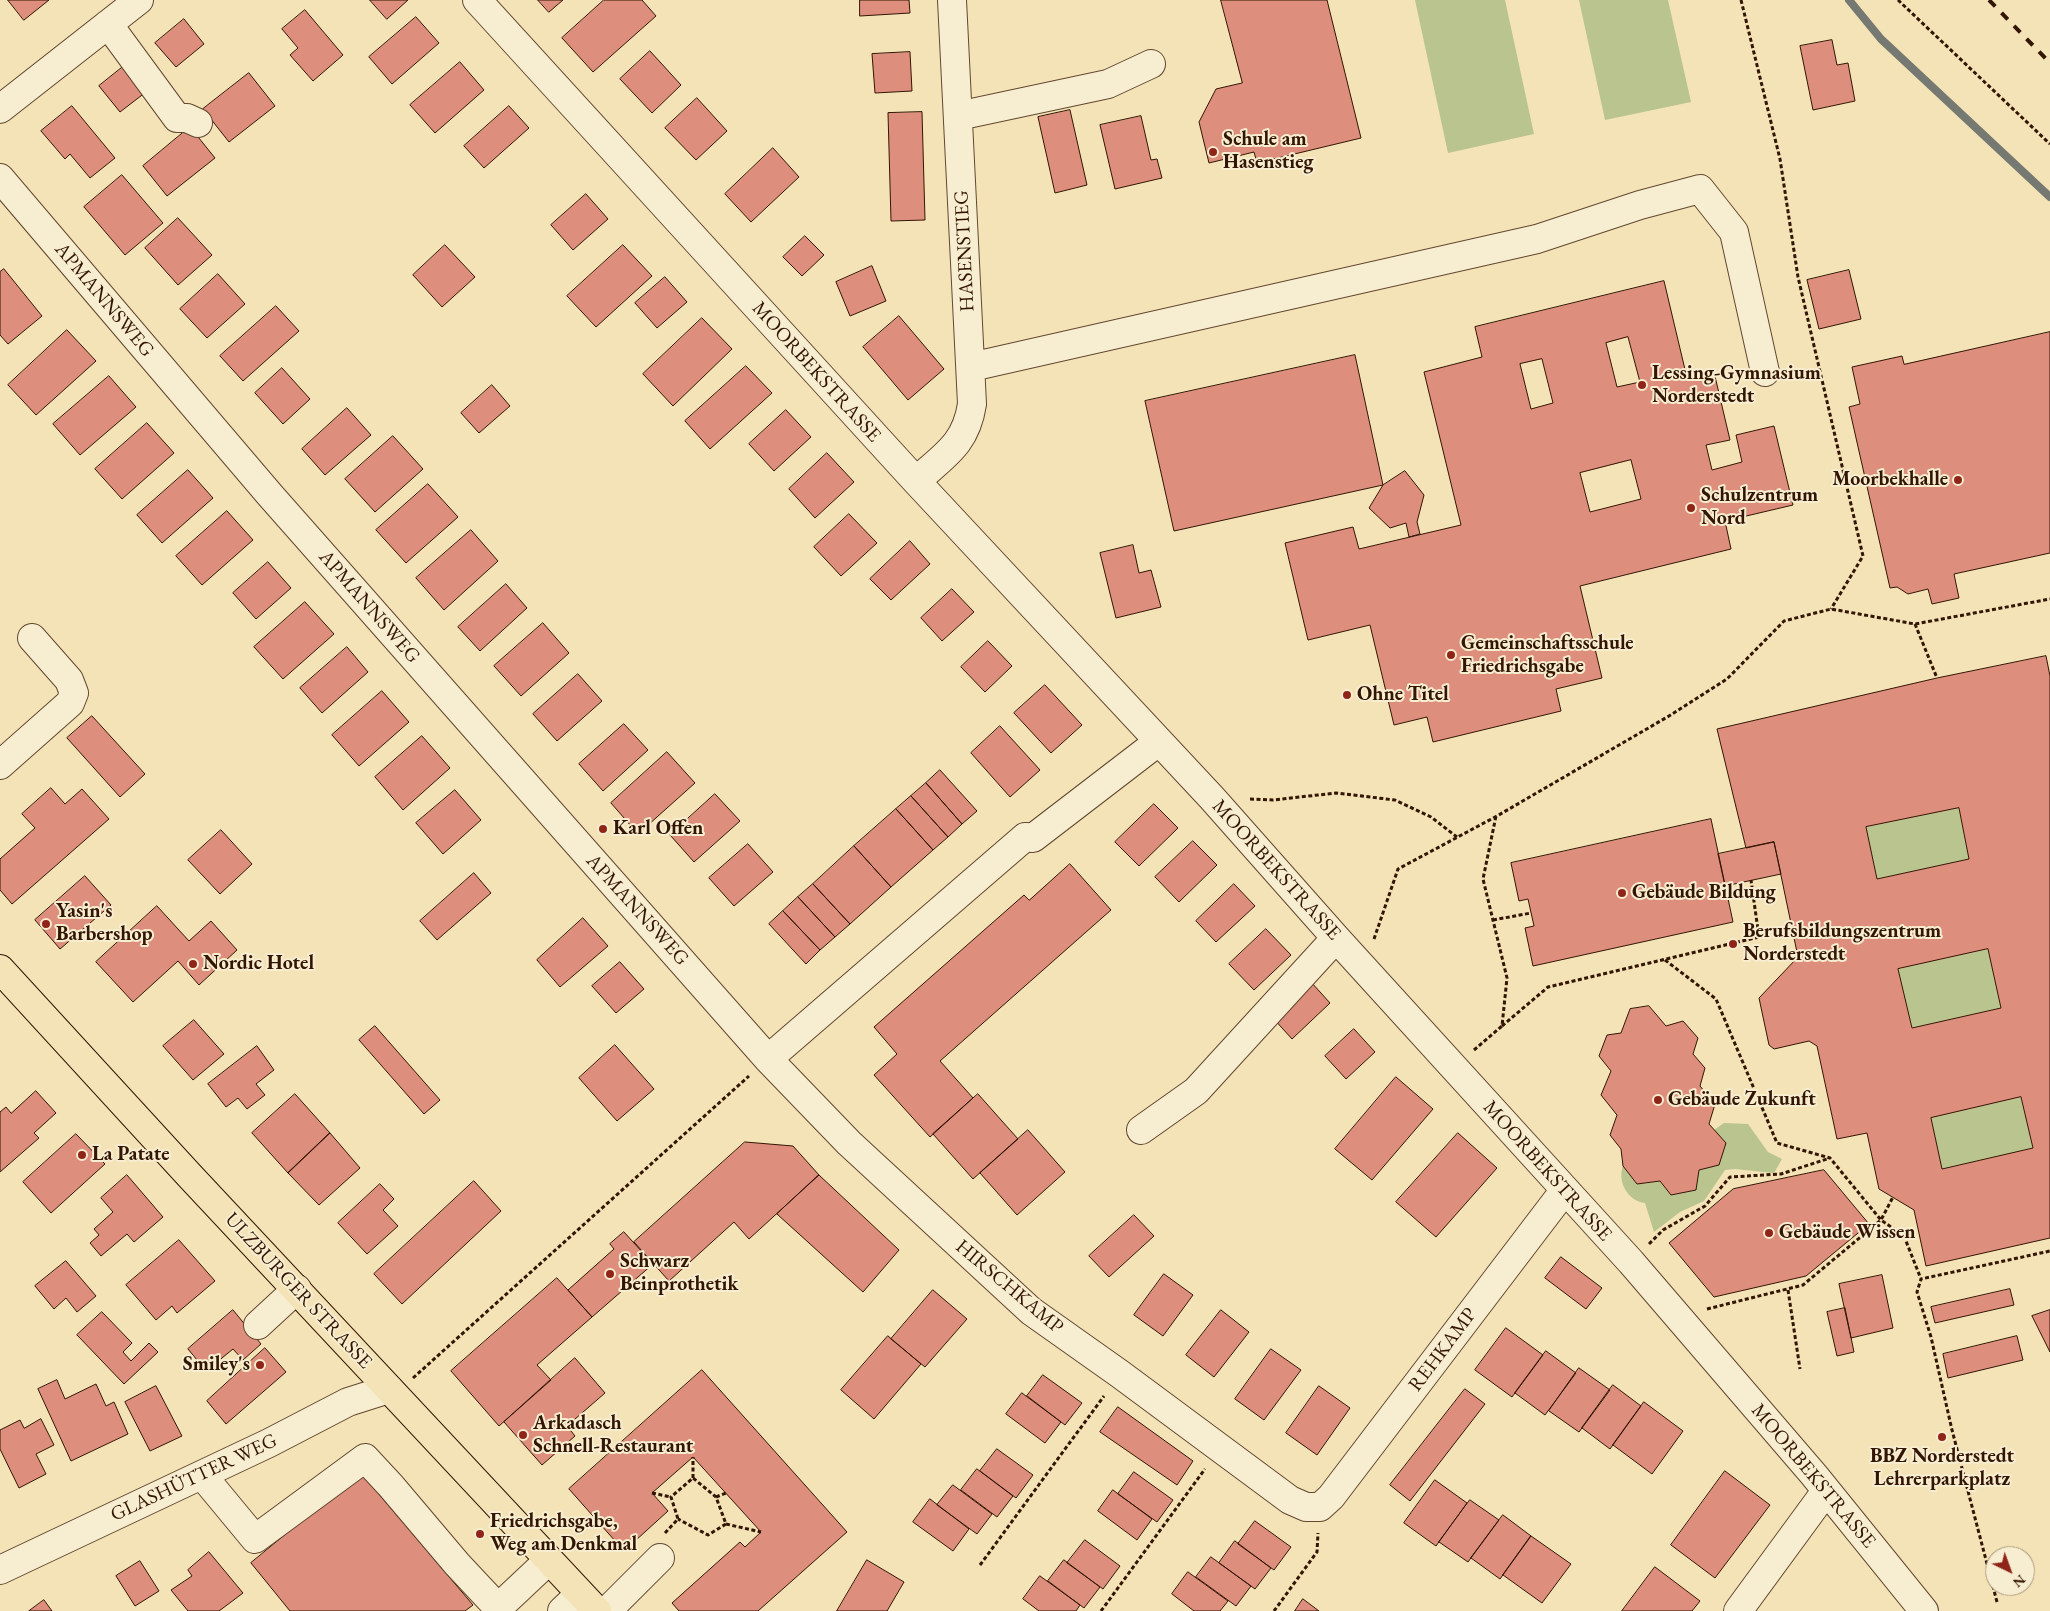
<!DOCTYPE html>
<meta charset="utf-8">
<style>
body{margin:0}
#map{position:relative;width:2050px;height:1611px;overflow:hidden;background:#f3e3b6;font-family:"EB Garamond",serif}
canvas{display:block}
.north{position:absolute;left:1985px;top:1546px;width:50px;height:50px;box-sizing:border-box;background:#f7edd0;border:1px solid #a9977e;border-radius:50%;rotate:138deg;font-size:14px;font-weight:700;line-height:20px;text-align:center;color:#331503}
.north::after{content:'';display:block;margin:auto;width:18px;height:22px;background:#8f2418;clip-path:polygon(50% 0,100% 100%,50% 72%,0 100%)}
</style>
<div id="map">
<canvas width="2050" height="1611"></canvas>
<div class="north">N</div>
</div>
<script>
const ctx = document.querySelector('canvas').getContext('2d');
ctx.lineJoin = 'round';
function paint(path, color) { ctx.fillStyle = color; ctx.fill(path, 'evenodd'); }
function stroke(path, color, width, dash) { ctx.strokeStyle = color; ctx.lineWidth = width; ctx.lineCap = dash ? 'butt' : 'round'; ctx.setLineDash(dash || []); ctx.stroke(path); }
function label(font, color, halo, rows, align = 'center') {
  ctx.font = font + ' "EB Garamond",serif'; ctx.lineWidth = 4; ctx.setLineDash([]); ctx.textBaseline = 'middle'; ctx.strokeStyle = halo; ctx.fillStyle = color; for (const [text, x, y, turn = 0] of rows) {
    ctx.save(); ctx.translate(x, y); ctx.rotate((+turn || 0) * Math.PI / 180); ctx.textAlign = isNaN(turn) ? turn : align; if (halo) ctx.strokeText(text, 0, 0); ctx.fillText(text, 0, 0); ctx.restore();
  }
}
paint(new Path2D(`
 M1415 0H1505L1534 134 1448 153Z
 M1579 0H1668L1691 102 1605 120Z
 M1959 808 1969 859 1877 879 1866 827Z
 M1988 949 2001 1008 1912 1028 1898 969Z
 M2021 1097 2033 1148 1942 1169 1931 1118Z
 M1724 1123 1748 1124 1768 1152 1782 1159 1774 1173 1735 1169 1725 1170 1704 1201 1680 1212 1654 1232 1645 1203C1628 1201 1617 1182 1623 1166L1637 1184 1660 1181 1671 1195 1695 1190 1699 1170 1714 1130Z`), '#bac48e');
stroke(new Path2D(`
 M1849 0 1881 39 2050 197`), '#757971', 8);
const building = new Path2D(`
 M8 0H49L24 20Z
 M370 0H408L387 19Z
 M538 0H563L549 12Z
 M604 0H642L656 16 593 72 562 38Z
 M860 0H909L910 13 860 16Z
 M1221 0H1327L1361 138 1257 163 1254 152 1209 163 1199 122 1216 89 1242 83Z
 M305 10 343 55 313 81 290 55 298 48 282 29Z
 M416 17 439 43 392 84 369 57Z
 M184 19 204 44 176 67 155 43Z
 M1832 40 1837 65 1848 63 1855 101 1813 110 1800 46Z
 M650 51 681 85 652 113 620 79Z
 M910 52 912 91 875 93 872 54Z
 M460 62 484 90 435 133 410 105Z
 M124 66 146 92 120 112 99 86Z
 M249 73 275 106 229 142 203 109Z
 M697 98 727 131 696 160 665 128Z
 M72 106 115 158 90 178 70 154 65 159 41 131Z
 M509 106 529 128 484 168 464 146Z
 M1070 110 1087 185 1055 193 1038 117Z
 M922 112 925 220 891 221 888 113Z
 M1141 116 1151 160 1157 159 1162 178 1115 189 1100 125Z
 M190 127 215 158 167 196 143 166Z
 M773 148 799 177 751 222 725 194Z
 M122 175 163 223 125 255 84 207Z
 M586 194 608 219 573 250 551 225Z
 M178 218 212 255 178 285 145 248Z
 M805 236 824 255 802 276 783 257Z
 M445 245 475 277 442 307 413 275Z
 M623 245 652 276 596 327 567 296Z
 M872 266 886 301 850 316 836 282Z
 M4 269 42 316 8 344 0 335V272Z
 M1849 270 1861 319 1819 329 1807 280Z
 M218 274 245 304 207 338 180 309Z
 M665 277 687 302 657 328 635 303Z
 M1664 281 1687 378 1714 372 1730 440 1706 445 1712 470 1742 462 1736 435 1774 426 1793 505 1725 521 1731 549 1580 586 1602 678 1556 689 1561 711 1433 742 1427 717 1394 725 1370 625 1308 640 1285 543 1353 527 1359 549 1461 525 1424 372 1482 357 1475 327ZM1628 337 1640 382 1617 387 1606 343ZM1542 359 1553 403 1531 409 1520 364ZM1631 460 1641 499 1590 512 1580 473Z
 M276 306 299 331 243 381 220 356Z
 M899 316 944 369 908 400 863 347Z
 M702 318 732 349 673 406 643 374Z
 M67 330 96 361 36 415 8 385Z
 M2050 332V553L1954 574 1959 598 1932 604 1928 589 1908 594 1897 587 1890 588 1849 407 1860 404 1852 367 1902 356 1904 364Z
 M1355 355 1383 485 1174 531 1145 401Z
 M746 366 772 393 710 449 685 421Z
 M282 368 310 399 283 424 255 393Z
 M109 376 136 407 80 455 53 424Z
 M492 385 510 406 479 433 461 413Z
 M347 408 371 435 325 475 302 449Z
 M786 410 811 437 774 471 749 444Z
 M147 423 174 453 122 499 95 469Z
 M393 436 423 469 375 512 345 479Z
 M827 453 854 482 815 518 789 489Z
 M188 470 213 498 162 543 137 515Z
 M1405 471 1424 495 1417 522 1420 534 1409 537 1406 523 1390 528 1369 508 1383 485Z
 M428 484 458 517 406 563 376 530Z
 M227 511 253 540 202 585 176 556Z
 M849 514 877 543 841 576 814 547Z
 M471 530 498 561 444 610 416 578Z
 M910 541 930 564 891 600 870 579Z
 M1133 545 1139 573 1151 570 1161 607 1116 618 1100 553Z
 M268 562 291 588 256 619 233 593Z
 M506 584 527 608 480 651 458 627Z
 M952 589 974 612 942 641 921 618Z
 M305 602 334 634 283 679 254 647Z
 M543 623 569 653 521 696 494 666Z
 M988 641 1012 666 985 692 961 667Z
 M347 647 368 672 322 713 300 688Z
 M2046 656 2050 676V1238L1926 1266 1914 1210 1879 1189 1867 1133 1837 1139 1817 1046 1809 1041 1774 1049 1769 1045 1759 998 1798 957 1774 842 1746 848 1717 729 1937 678ZM1959 808 1969 859 1877 879 1866 827ZM1988 949 2001 1008 1912 1028 1898 969ZM2021 1097 2033 1148 1942 1169 1931 1118Z
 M578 674 602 701 557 741 533 714Z
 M1045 685 1082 725 1051 753 1014 713Z
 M382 691 409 722 359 766 332 735Z
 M92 716 145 774 120 797 67 738Z
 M624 724 648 750 603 791 579 764Z
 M1000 726 1040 770 1010 797 971 753Z
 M422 736 450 768 403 810 375 777Z
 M667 752 695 783 638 834 611 803Z
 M940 770 977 811 962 824 926 783Z
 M926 783 962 824 948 837 911 796Z
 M51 788 65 804 82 789 109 819 12 904 0 890V859L35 828 22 814Z
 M455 790 481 820 443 854 416 823Z
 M715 794 740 821 694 862 670 835Z
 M911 796 948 837 933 850 896 809Z
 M1154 804 1178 828 1139 866 1115 842Z
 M896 809 933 850 891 887 854 846Z
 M1711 819 1733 922 1533 966 1525 928 1534 926 1528 899 1519 901 1511 863Z
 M221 830 252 864 220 894 188 860Z
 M1193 841 1217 865 1179 902 1155 877Z
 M1774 842 1781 874 1725 886 1718 854Z
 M748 844 773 872 734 906 709 878Z
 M854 846 891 887 850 924 813 884Z
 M1070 864 1111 910 940 1061 973 1098 930 1137 874 1075 897 1054 874 1027 1024 895 1029 900Z
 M474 873 491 893 437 940 420 921Z
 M85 876 111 905 60 949 35 920Z
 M813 884 850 924 835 937 798 897Z
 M1234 884 1255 906 1216 942 1196 921Z
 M798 897 835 937 820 950 783 911Z
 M157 906 189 941 211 921 237 950 199 985 178 961 133 1002 96 962Z
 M783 911 820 950 806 964 769 924Z
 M583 918 608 946 560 987 537 960Z
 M1266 929 1291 955 1254 990 1229 964Z
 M620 962 644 989 616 1013 592 986Z
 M1311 982 1330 1003 1292 1039 1273 1018Z
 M1649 1006 1666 1026 1683 1021 1698 1038 1693 1054 1705 1068 1700 1086 1715 1104 1709 1124 1726 1143 1719 1165 1699 1170 1696 1190 1671 1195 1660 1181 1637 1184 1623 1166 1621 1149 1610 1135 1617 1115 1601 1095 1611 1071 1599 1056 1607 1035 1621 1033 1630 1009Z
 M194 1020 224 1054 193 1080 163 1046Z
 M375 1026 440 1100 424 1114 359 1040Z
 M1354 1029 1375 1052 1346 1079 1325 1056Z
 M615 1045 654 1089 617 1121 579 1078Z
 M257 1046 274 1070 256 1084 265 1095 247 1109 238 1098 226 1107 208 1084Z
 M1396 1077 1433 1109 1372 1180 1335 1149Z
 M36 1091 56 1113 34 1133 39 1138 0 1172V1112L6 1107 11 1113Z
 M295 1094 330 1133 288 1173 252 1133Z
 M978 1094 1018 1139 973 1179 933 1134Z
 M1028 1130 1065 1172 1017 1215 980 1173Z
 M330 1133 360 1168 319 1205 288 1173Z
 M1458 1133 1497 1168 1436 1237 1396 1202Z
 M76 1134 105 1164 51 1213 23 1182Z
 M745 1142 793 1146 819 1175 749 1239 734 1222 669 1281 634 1242Z
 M1824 1170 1869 1224 1806 1276 1714 1297 1669 1243 1733 1189Z
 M127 1175 163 1217 134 1242 127 1234 101 1256 90 1243 99 1235 94 1229 113 1212 101 1198Z
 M819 1175 899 1250 863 1292 777 1214Z
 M474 1181 501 1211 402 1304 374 1274Z
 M380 1184 394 1199 383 1210 398 1226 367 1254 338 1223Z
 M1134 1215 1154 1236 1109 1277 1089 1256Z
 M624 1232 653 1264 592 1317 568 1290 614 1249 610 1244Z
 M179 1240 215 1281 177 1313 172 1306 156 1320 126 1285Z
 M1561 1257 1602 1288 1586 1309 1545 1278Z
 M66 1261 96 1296 77 1312 66 1298 54 1309 35 1286Z
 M1164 1274 1193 1295 1163 1336 1134 1315Z
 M1882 1275 1893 1328 1851 1338 1839 1284Z
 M557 1278 592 1317 537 1365 551 1380 499 1426 451 1371Z
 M2010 1289 2014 1305 1935 1323 1931 1307Z
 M933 1290 967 1319 925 1367 891 1339Z
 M1845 1308 1854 1352 1837 1356 1827 1312Z
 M233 1310 261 1344 243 1360 233 1349 206 1371 188 1349Z
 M1221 1310 1249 1332 1214 1377 1186 1355Z
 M2050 1310V1352L2032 1316Z
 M102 1312 132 1343 123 1352 131 1361 149 1343 158 1352 124 1384 77 1335Z
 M1506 1328 1543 1355 1512 1397 1475 1370Z
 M888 1336 921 1364 874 1419 841 1390Z
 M2017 1336 2023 1360 1948 1378 1943 1354Z
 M265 1348 286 1372 226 1424 207 1401Z
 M1271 1349 1301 1370 1264 1420 1235 1399Z
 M1546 1351 1576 1373 1545 1415 1515 1393Z
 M575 1358 605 1393 567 1426 575 1436 542 1465 504 1422Z
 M1579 1368 1610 1390 1579 1432 1549 1411Z
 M702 1370 847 1532 758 1611H679L672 1603 740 1542 745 1547 761 1532 693 1457 652 1493 668 1511 624 1551 569 1489Z
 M1043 1375 1082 1403 1065 1425 1027 1396Z
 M57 1380 65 1399 96 1384 106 1406 114 1402 128 1434 71 1461 38 1389Z
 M1613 1385 1641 1406 1610 1449 1582 1428Z
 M156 1386 182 1436 150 1451 125 1402Z
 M1319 1386 1350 1408 1317 1455 1286 1433Z
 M1465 1389 1485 1404 1410 1501 1390 1485Z
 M1022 1393 1061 1422 1045 1443 1006 1414Z
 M1644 1402 1683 1431 1652 1474 1613 1445Z
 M1118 1407 1193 1461 1177 1485 1100 1432Z
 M41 1419 54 1445 36 1454 46 1474 19 1488 0 1449V1430L20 1420 24 1428Z
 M997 1449 1033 1475 1016 1498 980 1471Z
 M977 1469 1013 1496 997 1517 961 1490Z
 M1725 1471 1770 1505 1715 1578 1671 1545Z
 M1134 1472 1173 1500 1157 1522 1118 1494Z
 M361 1473 473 1605 465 1611H290L251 1563Z
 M1435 1480 1467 1503 1436 1546 1404 1523Z
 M953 1485 992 1514 977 1534 937 1505Z
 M1113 1490 1152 1519 1137 1540 1098 1511Z
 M930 1499 969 1529 953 1551 913 1522Z
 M1470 1500 1499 1520 1468 1562 1439 1542Z
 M1503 1515 1531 1536 1500 1579 1471 1558Z
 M1255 1521 1291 1547 1274 1570 1238 1544Z
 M1531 1536 1571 1564 1542 1603 1503 1575Z
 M1085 1540 1120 1566 1103 1589 1067 1563Z
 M1235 1541 1271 1568 1255 1589 1219 1563Z
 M209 1552 243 1593 219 1611H188L171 1590 192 1576 188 1570Z
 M1211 1557 1251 1586 1236 1606 1196 1577Z
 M867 1560 904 1582 887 1611H837Z
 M1064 1560 1100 1587 1084 1608 1048 1581Z
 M140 1561 159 1591 135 1606 116 1576Z
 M1655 1567 1700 1601 1692 1611H1622Z
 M1188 1572 1228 1601 1220 1611H1194L1172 1594Z
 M1040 1576 1080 1605 1076 1611H1039L1023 1599Z
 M1303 1599 1319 1611H1295Z
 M44 1600 52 1611H29Z`);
paint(building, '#dd8e7d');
stroke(building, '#331503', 1);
const minor = new Path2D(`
 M477 0 916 481 1212 798 1336 938 1631 1262 1814 1475 1924 1611
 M108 24 177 118H187L198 123
 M0 109 139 0
 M958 116 1108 84 1151 64
 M0 178 270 495 768 1059 849 1143 1031 1311 1120 1374 1290 1500 1306 1507H1320L1331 1497 1564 1191
 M971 367 1537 239 1640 205 1700 189 1734 232 1765 372
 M916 481C945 455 966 444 972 404L952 0
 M0 765 70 703 74 693 69 680 32 638
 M768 1059 1025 837 1033 838 1158 742
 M1141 1130 1196 1091 1336 938
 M258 1325 297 1289
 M202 1475 255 1539 365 1458 391 1486 457 1564 501 1611
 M0 1570 269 1443 348 1402 389 1389
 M498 1608 549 1560
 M562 1611 580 1594
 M607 1611 660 1558
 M1738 1611 1826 1491`);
const major = new Path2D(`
 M0 969 189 1175 597 1611`);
stroke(minor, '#634830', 30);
stroke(major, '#331503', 30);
stroke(new Path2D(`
 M1741 0 1780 159 1798 277 1863 556 1831 609
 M1898 0 2050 144
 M1915 624 1937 678
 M1250 799 1273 800 1336 793 1395 800 1431 817 1457 837
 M1493 920 1531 913
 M1374 939 1398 869 1497 816 1669 716 1727 679 1784 621 1831 609 1915 624 2050 599
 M1665 960 1716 999 1777 1143 1830 1158 1881 1220 1904 1236 1921 1279
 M1502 1026 1548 987 1759 937 1751 880
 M1474 1050 1502 1026 1507 978 1483 879 1496 816
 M1649 1244 1663 1230 1705 1206 1730 1177 1781 1174 1830 1158
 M1788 1290 1800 1369
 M1707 1309 1803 1285 1881 1220 1893 1197
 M413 1378 749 1076
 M693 1478V1457
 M652 1493 671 1497
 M716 1497 726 1493
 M726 1524 761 1532
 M665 1533 678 1519 671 1497 693 1478 716 1497 726 1524 708 1535 678 1519
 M980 1565 1104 1396
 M1997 1602 1952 1430 1931 1337 1917 1292 1921 1279 2050 1251
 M1101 1611 1205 1469
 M1274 1611 1317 1552 1318 1533`), '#331503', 3, [4, 2.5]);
stroke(minor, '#f7edd0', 28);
stroke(major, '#f3e3b6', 28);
stroke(new Path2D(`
 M1989 0 2050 63`), '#331503', 4, [9, 9]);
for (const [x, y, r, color] of [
 [1213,152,5,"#8f2418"],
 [1642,385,5,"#8f2418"],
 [1958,480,5,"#8f2418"],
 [1691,508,5,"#8f2418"],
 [1451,655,5,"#8f2418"],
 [1347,695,5,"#8f2418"],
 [603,829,5,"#8f2418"],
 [1622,893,5,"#8f2418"],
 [46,924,5,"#8f2418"],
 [1733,944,5,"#8f2418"],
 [193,964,5,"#8f2418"],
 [1658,1100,5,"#8f2418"],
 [82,1155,5,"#8f2418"],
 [1769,1233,5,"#8f2418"],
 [610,1274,5,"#8f2418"],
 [260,1365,5,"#8f2418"],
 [523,1435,5,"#8f2418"],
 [1942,1437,5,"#8f2418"],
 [480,1534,5,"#8f2418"]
]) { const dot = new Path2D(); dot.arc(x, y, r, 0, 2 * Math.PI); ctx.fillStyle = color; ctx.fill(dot); stroke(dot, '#f7edd0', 2); }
label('bold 20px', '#331503', '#f7edd0', [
 ["Schule am",1223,140],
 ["Hasenstieg",1223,163],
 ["Lessing-Gymnasium",1652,374],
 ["Norderstedt",1652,397],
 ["Moorbekhalle",1948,480,"right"],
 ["Schulzentrum",1701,496],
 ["Nord",1701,519],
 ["Gemeinschaftsschule",1461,644],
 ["Friedrichsgabe",1461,667],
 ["Ohne Titel",1357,695],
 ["Karl Offen",613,829],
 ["Gebäude Bildung",1632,893],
 ["Yasin's",56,912],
 ["Barbershop",56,935],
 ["Berufsbildungszentrum",1743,932],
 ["Norderstedt",1743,955],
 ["Nordic Hotel",203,964],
 ["Gebäude Zukunft",1668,1100],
 ["La Patate",92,1155],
 ["Gebäude Wissen",1779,1233],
 ["Schwarz",620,1262],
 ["Beinprothetik",620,1285],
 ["Smiley's",250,1365,"right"],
 ["Arkadasch",533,1424],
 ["Schnell-Restaurant",533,1447],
 ["BBZ Norderstedt",1942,1457,"center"],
 ["Lehrerparkplatz",1942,1480,"center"],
 ["Friedrichsgabe,",490,1522],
 ["Weg am Denkmal",490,1545]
], 'left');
label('20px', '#331503', '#f7edd0', [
 ["HASENSTIEG",965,251,-93],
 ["APMANNSWEG",104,300,50],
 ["MOORBEKSTRASSE",816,372,48],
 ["APMANNSWEG",369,607,49],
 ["MOORBEKSTRASSE",1276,870,48],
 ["APMANNSWEG",637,910,48],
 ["MOORBEKSTRASSE",1547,1171,48],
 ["HIRSCHKAMP",1009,1287,40],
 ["ULZBURGER STRASSE",298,1291,47],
 ["REHKAMP",1443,1350,-53],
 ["MOORBEKSTRASSE",1813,1476,50],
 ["GLASHÜTTER WEG",194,1478,-25]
]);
</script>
